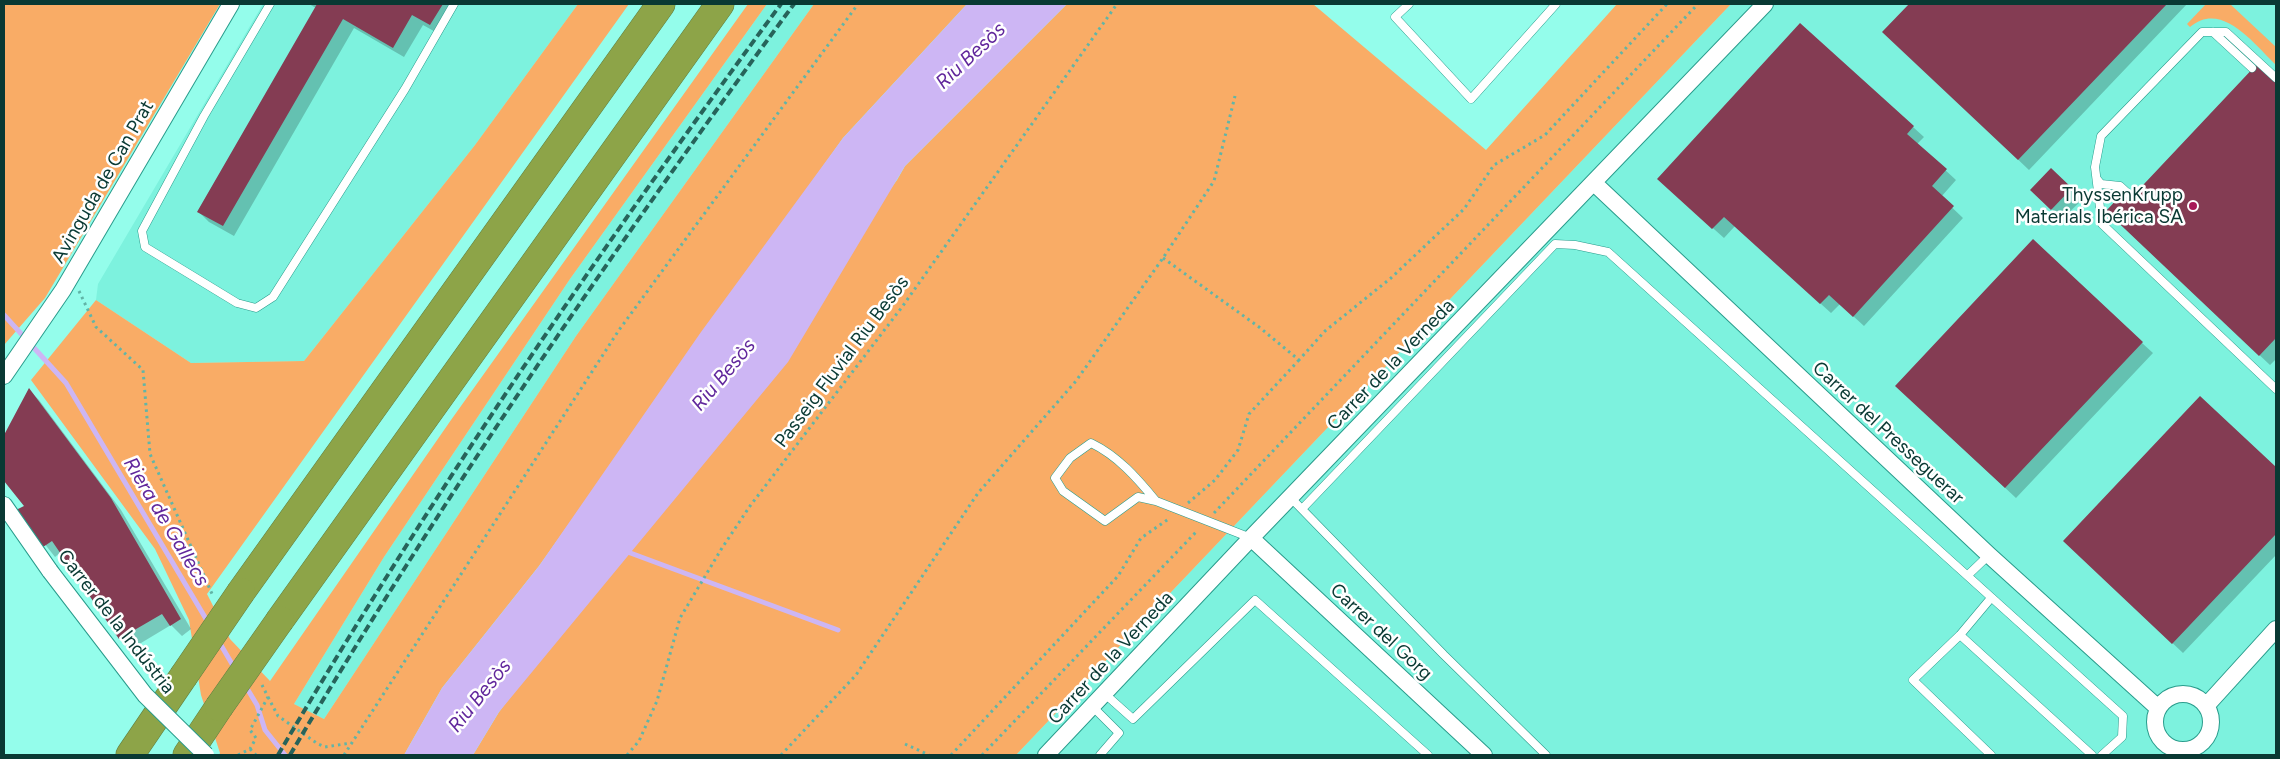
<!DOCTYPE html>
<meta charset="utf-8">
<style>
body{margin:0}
#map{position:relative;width:2280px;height:759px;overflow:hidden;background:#94fdeb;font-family:Figtree,sans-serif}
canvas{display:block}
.frame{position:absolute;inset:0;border:5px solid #093933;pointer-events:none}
</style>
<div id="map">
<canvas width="2280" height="759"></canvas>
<div class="frame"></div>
</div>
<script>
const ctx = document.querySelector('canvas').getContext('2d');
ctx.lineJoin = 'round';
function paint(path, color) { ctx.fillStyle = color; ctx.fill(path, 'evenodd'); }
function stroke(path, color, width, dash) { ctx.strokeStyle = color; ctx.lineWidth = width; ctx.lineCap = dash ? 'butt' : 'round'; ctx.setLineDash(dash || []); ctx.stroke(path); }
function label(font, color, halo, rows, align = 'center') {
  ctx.font = font + ' Figtree,sans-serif'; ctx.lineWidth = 5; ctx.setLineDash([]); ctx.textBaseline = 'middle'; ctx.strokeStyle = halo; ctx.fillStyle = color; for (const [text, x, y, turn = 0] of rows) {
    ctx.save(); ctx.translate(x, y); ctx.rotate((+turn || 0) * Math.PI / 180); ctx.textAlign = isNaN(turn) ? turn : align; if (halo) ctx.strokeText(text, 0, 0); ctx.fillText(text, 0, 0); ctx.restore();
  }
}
paint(new Path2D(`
 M263 4H578L475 145 304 361 191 363 96 300 98 284Z
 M767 4H814L576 336 324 719 294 704 384 557 570 279Z
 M1731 4H2276V755H1016Z`), '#7df2de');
paint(new Path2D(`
 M4 4H220L45 298 4 345Z
 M578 4H629L207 594 230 639 270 681 451 420 748 4H767L570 279 384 557 294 704 324 719 576 336 814 4H967L843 138 539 566 442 688 404 755H219L220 753 201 695 189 620 155 549 31 380 96 300 191 363 304 361 475 145Z
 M1067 4H1313L1486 150 1617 4H1731L1016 755H473L499 712 897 180 905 166Z
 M2206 4H2230L2276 47V65C2254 44 2222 0 2190 27L2187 24Z`), '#f9ac66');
paint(new Path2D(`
 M967 4H1067L905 166 788 362 499 712 473 755H404L442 688 539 566 701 332 843 138Z`), '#cdb6f4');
paint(new Path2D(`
 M309 4H459L441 35 423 25 404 57 354 28 234 236 209 222 198 211 316 8Z
 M1911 4H2187L2029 170 1884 32Z
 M2258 64 2276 82V359L2270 365 2118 222 2128 203Z
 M1913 127 1924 137 1917 144 1956 180 1941 197 1963 218 1864 326 1840 304 1831 313 1735 226 1724 238 1669 189Z
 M2051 169 2082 200 2062 219 2032 190Z
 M2142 343 2153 353 2016 498 1907 396Z
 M29 390 39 400 121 510 191 629 182 636 171 625 131 649 120 639 61 552 55 557 18 510 25 506 4 479V438Z
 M2200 398 2276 469V555L2183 653 2075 551Z`), '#0003');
stroke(new Path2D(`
 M4 315 66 383 209 624
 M625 551 838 630
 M218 640 235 669
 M245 685 257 705 265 730 285 755`), '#cdb6f4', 5);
paint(new Path2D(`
 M317 4H443L430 25 412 15 393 48 343 19 223 226 197 212Z
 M1909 4H2167L2018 160 1882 32Z
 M1800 23 1914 126 1907 134 1947 169 1932 186 1954 206 1853 317 1829 295 1820 304 1724 217 1712 229 1657 179Z
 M2258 63 2276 80V338L2259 356 2106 211 2120 196 2128 201Z
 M2051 168 2072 188 2051 210 2030 190Z
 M2033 239 2143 342 2005 488 1895 386Z
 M29 388 111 498 181 619 170 626 162 614 119 639 52 541 43 547 16 510 24 506 4 481V435Z
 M2200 396 2276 467V534L2172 644 2063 541Z`), '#843c53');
const lane = new Path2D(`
 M270 4 204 116 142 231 145 247 237 303 256 308 273 297 405 89 454 4
 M1409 4 1395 17 1471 99 1556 4
 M2213 32 2252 68
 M2276 78 2226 32H2202L2101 136 2095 167 2102 224 2276 389
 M2097 179 2101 184 2120 186 2132 197
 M1291 498 1444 655 1546 755
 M1156 501C1137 478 1118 456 1091 443L1070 458 1055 478 1063 491 1105 521 1138 497 1156 501 1251 538
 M1302 509 1555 244 1575 245 1608 252 2123 716 2122 737 2102 755
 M1968 575 1989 555
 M1991 598 1960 635 1913 680 1991 755
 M1960 635 2092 755
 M1105 694 1133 719 1255 600 1428 755
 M1093 707 1119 733 1100 755`);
const street = new Path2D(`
 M1594 183 1989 555 2158 708
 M4 376 63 290 231 4
 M4 505 50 571
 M1251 538 1484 755
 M2155 722a28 28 0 1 1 56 0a28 28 0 1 1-56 0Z
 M2206 706 2276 629
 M1046 755 1251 538 1765 4`);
const highway = new Path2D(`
 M241 592 661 4
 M280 620 720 4
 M130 755 183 677
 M187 755 219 707`);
stroke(lane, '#299c8c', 9);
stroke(street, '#299c8c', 18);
stroke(highway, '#5f7f41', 29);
stroke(new Path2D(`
 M1163 258 1259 327 1299 360 1325 331 1391 278 1464 209 1494 165 1545 135 1667 4
 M79 291 96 327 143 370 150 454 213 596
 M1188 503 1215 480 1238 450 1249 414 1299 360
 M1214 513 1698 4
 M268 697 278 716 318 744 325 747 351 743
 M905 744 929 755
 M250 749 256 755
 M238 755 250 749 256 738 250 730 268 697 261 683
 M344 755 619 330 858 4
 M627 755 639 741 657 701 680 618 722 548 750 506 902 307 1117 4
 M781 755 856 675 978 493 1076 381 1163 258 1214 181 1235 96
 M951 755 1118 576 1141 538 1170 518
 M982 755 1198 530`), '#61b5a7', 3, [2.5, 4]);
stroke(lane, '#fff', 8);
stroke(street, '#fff', 16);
stroke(highway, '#8da448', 28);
stroke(new Path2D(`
 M278 755C431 495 602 246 781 4
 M290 755C444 495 615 246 794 4`), '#27635a', 4, [8, 4]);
const streetBridge = new Path2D(`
 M50 571 145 695 206 755`);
const highwayBridge = new Path2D(`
 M183 677 241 592
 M219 707 280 620`);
stroke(streetBridge, '#299c8c', 18, []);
stroke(highwayBridge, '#5f7f41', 29, []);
stroke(streetBridge, '#fff', 16);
stroke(highwayBridge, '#8da448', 28);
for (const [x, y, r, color] of [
 [2193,206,5,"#a71757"]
]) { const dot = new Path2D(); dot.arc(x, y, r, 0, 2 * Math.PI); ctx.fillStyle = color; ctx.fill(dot); stroke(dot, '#fff', 2); }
label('19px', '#093933', '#fff', [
 ["Avinguda de Can Prat",103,182,-60],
 ["Passeig Fluvial Riu Besòs",842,362,-53],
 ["Carrer de la Verneda",1391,365,-46],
 ["Carrer del Presseguerar",1888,433,43],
 ["Carrer de la Indústria",116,622,52],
 ["Carrer del Gorg",1381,632,43],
 ["Carrer de la Verneda",1111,658,-47]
]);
label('19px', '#093933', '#fff', [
 ["ThyssenKrupp",2183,195],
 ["Materials Ibérica SA",2183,217]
], 'right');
label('italic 20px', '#61279c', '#fff', [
 ["Riu Besòs",971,56,-43],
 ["Riu Besòs",724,375,-50],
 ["Riera de Gallecs",166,522,59],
 ["Riu Besòs",480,696,-51]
]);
</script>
